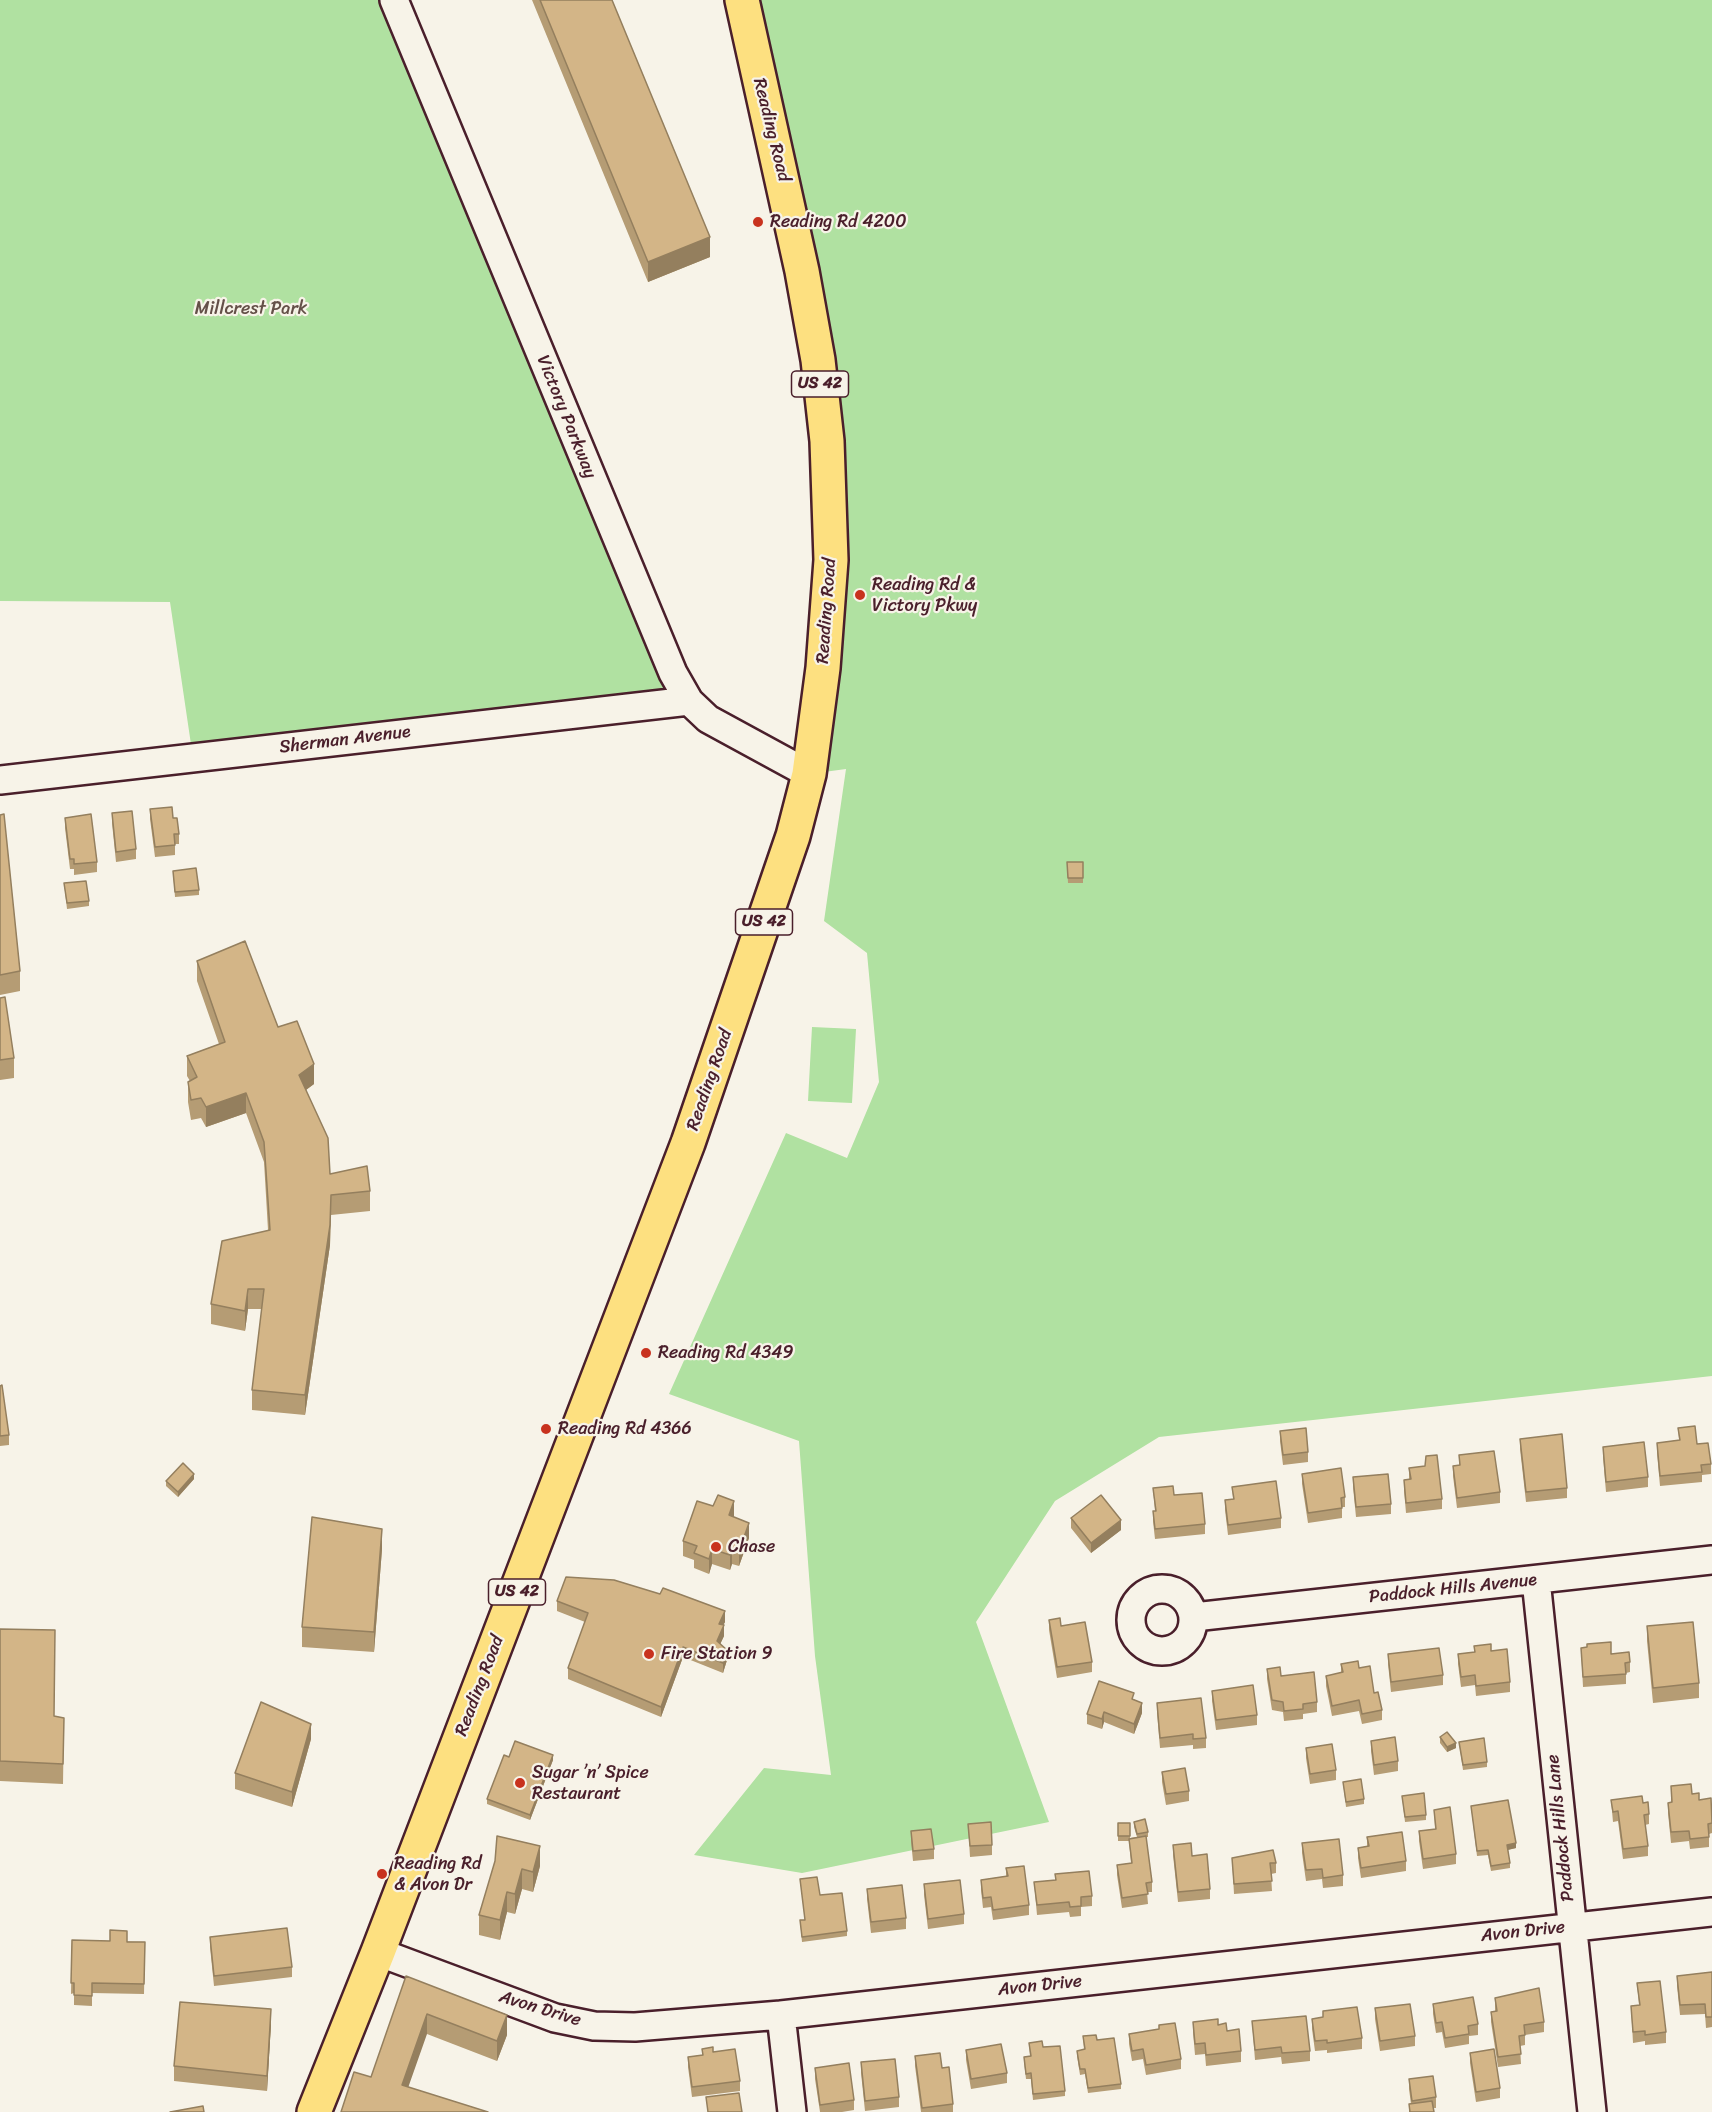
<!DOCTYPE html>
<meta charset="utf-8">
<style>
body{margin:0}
canvas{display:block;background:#f7f3e8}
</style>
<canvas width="1712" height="2112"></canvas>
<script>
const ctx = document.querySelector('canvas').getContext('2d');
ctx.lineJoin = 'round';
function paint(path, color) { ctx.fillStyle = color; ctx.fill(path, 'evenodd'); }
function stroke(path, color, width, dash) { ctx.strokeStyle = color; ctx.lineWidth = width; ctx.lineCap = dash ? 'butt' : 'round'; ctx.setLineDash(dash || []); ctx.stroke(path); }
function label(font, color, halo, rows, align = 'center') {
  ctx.font = font + ' Sriracha,sans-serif'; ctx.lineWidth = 4.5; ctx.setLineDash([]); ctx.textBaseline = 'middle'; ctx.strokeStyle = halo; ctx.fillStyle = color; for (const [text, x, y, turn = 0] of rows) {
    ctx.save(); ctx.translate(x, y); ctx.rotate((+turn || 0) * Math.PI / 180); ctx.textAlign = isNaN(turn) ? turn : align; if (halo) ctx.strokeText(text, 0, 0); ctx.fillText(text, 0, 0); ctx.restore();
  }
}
paint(new Path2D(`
 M0 0H394L689 701 193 758 170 602 0 601Z
 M742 0H1712V1376L1159 1437 1055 1501 976 1622 1049 1822 802 1873 694 1855 764 1768 831 1775 815 1656 799 1441 669 1394 786 1133 847 1158 879 1082 867 953 824 921 846 769 809 774 830 501Z
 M812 1027 856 1029 852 1103 808 1101Z`), '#b0e1a1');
const minor = new Path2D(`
 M394 0 673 673 689 701 708 719 809 774
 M0 780 689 701
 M1536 1580 1592 2112
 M1131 1620a31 31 0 1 1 62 0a31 31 0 1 1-62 0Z
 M1194 1617 1712 1560
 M378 1952 555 2018 594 2026 635 2027 781 2015 1712 1912
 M781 2015 792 2112`);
const major = new Path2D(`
 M314 2112 378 1952 688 1143 793 836 809 774 823 668 831 560 827 441 818 360 802 271 742 0`);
stroke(minor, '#4a1f2b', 32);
stroke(major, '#4a1f2b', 38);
stroke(minor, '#f7f3e8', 27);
stroke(major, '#fde080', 33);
paint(new Path2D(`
 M532 0H612L710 257 648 282Z
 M150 809 173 818 179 834V844H175V855L155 857 150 819Z
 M112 813 136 849V859L116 862 112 823Z
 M0 815 20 971V991L0 995Z
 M65 818 97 862V872L74 875V869H70L65 828Z
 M1067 862H1083V883H1068Z
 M173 871 199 890V895L175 897Z
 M64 883 89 901V906L67 909Z
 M197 961 278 1027 314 1084 306 1090 330 1174 370 1191V1211L331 1215 330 1245 305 1415 252 1410V1390L262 1309H248L245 1331 211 1324V1304L268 1230 264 1162 246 1113 206 1127 201 1118 191 1120 188 1102V1082L190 1081 187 1076V1056L219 1044 197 981Z
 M0 998 14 1058V1078L0 1080Z
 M0 1386 9 1435V1445L0 1446Z
 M1678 1428 1697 1444 1711 1464V1474L1702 1475V1482L1660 1486 1657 1453V1443L1679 1440Z
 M1280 1431 1308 1452V1462L1283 1465 1280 1441Z
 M1520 1439 1567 1488V1498L1526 1502 1520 1449Z
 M1603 1447 1648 1477V1487L1606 1492 1603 1457Z
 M1459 1455 1500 1492V1503L1457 1508 1453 1476V1466L1459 1465Z
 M1409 1468 1442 1499V1509L1406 1513 1404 1490V1480L1409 1479Z
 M1302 1474 1345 1497V1507H1342V1518L1308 1523 1302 1484Z
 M1353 1477 1391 1504V1514L1356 1517 1353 1487Z
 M194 1479 178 1497 166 1486V1481Z
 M1232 1487 1281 1518V1528L1228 1535 1225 1510V1500L1233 1499Z
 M1153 1488 1205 1524V1534L1155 1539 1153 1521V1511H1155Z
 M734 1516V1517L749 1538 739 1566 732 1564 730 1570 712 1564 709 1574 694 1568V1560L683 1556V1541Z
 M1071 1518 1121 1530 1091 1553 1071 1528Z
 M382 1549 374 1652 302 1647V1627Z
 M557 1601 725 1622 723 1625 724 1636 720 1644 727 1660 723 1673 683 1657 661 1717 568 1679V1668L585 1622 557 1611Z
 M1049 1620 1061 1626 1092 1662V1672L1057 1678 1049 1630Z
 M1647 1626 1699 1683V1698L1653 1703 1647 1641Z
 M0 1629 54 1716 64 1718 63 1784 0 1781Z
 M1474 1646 1491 1651 1510 1682V1692L1476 1696 1475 1685 1461 1687 1458 1664V1654L1474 1652Z
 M1581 1648 1611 1654 1630 1662V1672L1626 1673V1684L1583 1687Z
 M1388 1654 1443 1675V1685L1391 1692 1388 1664Z
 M1341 1664 1359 1668 1374 1693 1382 1710V1720L1362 1724 1359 1711 1332 1716 1326 1686V1676L1341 1673Z
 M1267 1669 1281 1676 1317 1702V1712L1303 1714V1719L1284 1721 1283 1712 1272 1710 1267 1679Z
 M1212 1691 1257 1715V1725L1216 1730 1212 1701Z
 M1134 1699 1142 1713 1134 1734 1104 1722 1102 1729 1087 1724V1714Z
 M1157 1703 1206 1738V1748L1193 1749V1745L1160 1748 1157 1713Z
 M1440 1737 1456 1748 1447 1752 1440 1743Z
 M311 1739 292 1807 235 1789V1773Z
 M1371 1741 1398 1761V1771L1374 1775 1371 1751Z
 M1459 1742 1487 1762V1767L1463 1770Z
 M1306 1748 1336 1770V1780L1310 1784 1306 1758Z
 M509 1757 553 1760 530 1820 487 1804V1799Z
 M1162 1772 1189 1791V1801L1166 1805 1162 1782Z
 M1343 1782 1364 1799V1804L1346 1807Z
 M1671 1786 1692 1794 1699 1800 1712 1807V1833L1709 1834V1847L1690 1849 1689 1841 1671 1843 1668 1813V1803H1671Z
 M1402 1796 1426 1815V1820L1405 1822Z
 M1611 1800 1643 1803 1649 1814V1824L1645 1825 1648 1846V1856L1623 1859 1618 1821 1613 1822Z
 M1471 1806 1516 1848 1508 1850 1510 1863V1868L1491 1871 1488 1855 1477 1856Z
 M1434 1810 1456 1854V1864L1423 1869 1419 1841V1831L1435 1829Z
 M1134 1822 1148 1832V1837H1146L1152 1882V1892H1147L1148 1904 1122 1908 1117 1875V1865L1131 1863 1129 1841H1118V1823H1130V1838L1137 1837 1134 1827Z
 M968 1824 992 1845V1855L970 1857Z
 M911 1831 934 1849V1859L913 1861 911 1841Z
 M1367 1837 1406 1861V1871L1361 1878 1358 1858V1848L1367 1846Z
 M1302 1843 1343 1875V1886L1323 1888 1322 1879 1306 1881 1302 1853Z
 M1173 1845 1192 1856 1210 1889V1899L1178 1902 1173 1855Z
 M1232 1858 1276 1863V1873L1271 1874 1272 1891 1234 1894Z
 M495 1861 540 1866 533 1892 522 1889 515 1914 507 1912 500 1940 479 1935V1915Z
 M1006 1868 1029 1905V1915L993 1920 991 1907 983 1908 981 1890V1880L1006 1876Z
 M1055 1874 1092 1896V1906L1081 1907V1916L1070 1917 1069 1912 1037 1915 1034 1882 1055 1880Z
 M800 1879 820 1895 847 1931V1936L802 1942 800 1920H805Z
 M924 1884 964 1914V1924L928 1929 924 1895Z
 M867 1889 906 1918V1929L871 1933 867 1899Z
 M210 1937 292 1967V1977L214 1986 210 1947Z
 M72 1940 145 1942 144 1994 92 1993V2006L74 2005V1993L71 1994Z
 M1712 1972V2027L1706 2028 1705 2014 1680 2015 1677 1986V1976Z
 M406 1976 507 2035 497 2061 427 2034Z
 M1637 1983 1666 2032V2043L1645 2045V2041L1633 2043 1631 2006 1639 2005Z
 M1495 1998 1544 2022V2032L1525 2035V2045L1520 2046 1521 2064 1498 2067 1491 2022V2012L1495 2011Z
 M1433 2004 1478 2024V2035L1469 2036V2044L1445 2048 1442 2032 1436 2033 1433 2014Z
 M1375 2008 1415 2036V2046L1380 2051 1375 2019Z
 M1323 2011 1362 2038V2049L1327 2053V2050L1315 2051 1312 2029V2019L1323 2017Z
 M1252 2021 1310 2051V2061L1282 2064 1281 2057 1255 2060Z
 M1193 2022 1218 2025 1227 2031 1241 2051V2062L1206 2066 1205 2054 1195 2055 1193 2032Z
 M271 2024 267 2091 174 2081V2066Z
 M1159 2025 1181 2059V2069L1146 2075 1143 2059 1132 2061 1129 2044V2034L1159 2029Z
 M1083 2036 1097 2040 1121 2084V2089L1088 2093 1085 2074 1080 2075 1077 2056V2051L1084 2050Z
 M1029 2043 1043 2047 1065 2091V2096L1033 2100 1031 2079H1026L1024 2062V2057H1030Z
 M702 2049 713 2052 740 2081V2091L692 2097 688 2067V2057L702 2055Z
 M966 2050 1007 2073V2083L971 2089 966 2060Z
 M1470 2053 1500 2088V2098L1476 2102 1470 2063Z
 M915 2056 942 2068 953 2104V2112H921L915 2066Z
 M861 2062 899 2097V2107L865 2111 861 2073Z
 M815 2068 854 2100V2110L842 2112H820L815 2079Z
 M1409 2079 1436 2097V2108H1433L1434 2112H1409V2104H1411L1409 2089Z`), '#b59c74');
paint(new Path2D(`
 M710 237V257L648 282V262Z
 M314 1064V1084L299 1095V1075Z
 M246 1093V1113L206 1127V1107Z
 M331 1195 330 1245 305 1415V1395Z
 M248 1289V1309L245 1331V1311Z
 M194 1474V1479L178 1497V1492Z
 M734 1501V1516L729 1530V1515Z
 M1121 1520V1530L1091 1553V1543Z
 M749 1523V1538L739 1566V1551Z
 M382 1529V1549L374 1652V1632Z
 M712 1549V1564L709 1574V1559Z
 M732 1549V1564L730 1570V1555Z
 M725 1611V1622L719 1634V1624Z
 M724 1625V1636L717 1651V1641Z
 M683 1647V1657L661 1717V1707Z
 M727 1650V1660L723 1673V1663Z
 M1142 1703V1713L1134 1734V1724Z
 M1104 1712V1722L1102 1729V1719Z
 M311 1724V1739L292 1807V1792Z
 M1456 1743V1748L1447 1752V1747Z
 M553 1755V1760L530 1820V1815Z
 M1516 1843V1848L1507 1850V1845Z
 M540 1846V1866L533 1892V1872Z
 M522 1869V1889L515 1914V1894Z
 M507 1892V1912L500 1940V1920Z
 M271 2009V2024L267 2091V2076Z
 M427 2014V2034L402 2105V2085Z
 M507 2015V2035L497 2061V2041Z`), '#947f5e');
const building = new Path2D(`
 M540 0H612L710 237 648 262Z
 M172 807 173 818H177L179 834H174L175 845 155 847 150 809Z
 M132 811 136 849 116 852 112 813Z
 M4 814 20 971 0 975V815Z
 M91 814 97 862 74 864V859H70L65 818Z
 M1067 862H1083V878H1068Z
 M196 868 199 890 175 892 173 871Z
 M86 881 89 901 67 903 64 883Z
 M245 941 278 1027 297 1021 314 1064 299 1075 328 1138 330 1174 367 1166 370 1191 331 1195 330 1225 305 1395 252 1390 264 1289H248L245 1311 211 1304 222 1241 270 1230 264 1142 246 1093 206 1107 201 1098 191 1100 188 1082 197 1077 187 1056 225 1042 197 961Z
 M5 997 14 1058 0 1060V998Z
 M2 1385 9 1435 0 1436V1386Z
 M1695 1426 1697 1444 1708 1443 1711 1464 1701 1465 1702 1472 1660 1476 1657 1443 1680 1440 1678 1428Z
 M1306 1428 1308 1452 1283 1455 1280 1431Z
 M1562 1434 1567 1488 1526 1492 1520 1439Z
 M1644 1442 1648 1477 1606 1482 1603 1447Z
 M1494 1451 1500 1492 1457 1498 1453 1466 1460 1465 1459 1455Z
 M1437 1455 1442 1499 1406 1503 1404 1480 1411 1479 1409 1468 1425 1466 1426 1456Z
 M183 1463 194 1474 178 1492 166 1481Z
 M1341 1468 1345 1497 1341 1498 1342 1508 1308 1513 1302 1474Z
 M1388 1474 1391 1504 1356 1507 1353 1477Z
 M1276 1481 1281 1518 1228 1525 1225 1500 1234 1499 1232 1487Z
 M1173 1486 1174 1495 1202 1493 1205 1524 1155 1529 1153 1511H1156L1153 1488Z
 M718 1495 734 1501 729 1515 749 1523 739 1551 732 1549 730 1555 712 1549 709 1559 694 1553 697 1546 683 1541 697 1501 713 1506Z
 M1101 1495 1121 1520 1091 1543 1071 1518Z
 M312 1517 382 1529 374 1632 302 1627Z
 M566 1577 614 1580 660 1594 663 1588 725 1611 719 1624 724 1625 717 1641 727 1650 723 1663 683 1647 661 1707 568 1668 588 1613 557 1601Z
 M1060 1618 1061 1626 1085 1622 1092 1662 1057 1667 1049 1620Z
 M1693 1622 1699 1683 1653 1688 1647 1626Z
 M0 1629 55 1630 54 1716 64 1718 63 1764 0 1761Z
 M1611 1642V1654L1629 1652 1630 1662 1625 1663 1626 1674 1583 1677 1581 1648 1587 1647V1644Z
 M1491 1644V1651L1507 1649 1510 1682 1476 1686 1475 1675 1461 1677 1458 1654 1475 1652 1474 1646Z
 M1439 1648 1443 1675 1391 1682 1388 1654Z
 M1358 1661 1359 1668 1370 1666 1374 1693 1378 1692 1382 1710 1362 1714 1359 1700 1332 1706 1326 1676 1343 1672 1341 1664Z
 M1280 1667 1281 1676 1314 1672 1317 1702 1303 1704V1709L1284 1711 1283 1702 1272 1700 1267 1669Z
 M1099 1681 1134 1693 1132 1699 1142 1703 1134 1724 1104 1712 1102 1719 1087 1714Z
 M1253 1685 1257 1715 1216 1720 1212 1691Z
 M1201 1698 1206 1738 1193 1739V1734L1160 1738 1157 1703Z
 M261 1702 311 1724 292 1792 235 1773Z
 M1447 1732 1456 1743 1447 1747 1440 1737Z
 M1395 1737 1398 1761 1374 1765 1371 1741Z
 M1484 1738 1487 1762 1463 1765 1459 1742Z
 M515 1741 553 1755 530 1815 487 1799 504 1755 509 1757Z
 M1332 1744 1336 1770 1310 1774 1306 1748Z
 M1185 1768 1189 1791 1166 1794 1162 1772Z
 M1361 1779 1364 1799 1346 1802 1343 1782Z
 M1691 1784 1692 1794 1699 1793V1800L1711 1798 1712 1823 1708 1824 1709 1837 1690 1839 1689 1831 1671 1832 1668 1803 1672 1802 1671 1786Z
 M1424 1793 1426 1815 1405 1817 1402 1796Z
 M1642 1796 1643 1803 1648 1802 1649 1814 1644 1815 1648 1846 1623 1849 1618 1811 1613 1812 1611 1800Z
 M1508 1800 1516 1843 1507 1845 1510 1863 1491 1866 1488 1850 1477 1851 1471 1806Z
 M1450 1807 1456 1854 1423 1859 1419 1831 1436 1829 1434 1810Z
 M1145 1819 1148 1832 1137 1834 1134 1822Z
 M991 1822 992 1845 970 1846 968 1824Z
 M1118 1823H1130V1836H1118Z
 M931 1829 934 1849 913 1851 911 1831Z
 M1402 1832 1406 1861 1361 1868 1358 1848 1369 1846 1367 1837Z
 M497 1836 540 1846 533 1872 522 1869 515 1894 507 1892 500 1920 479 1915 495 1861Z
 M1146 1836 1152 1882 1146 1883 1148 1894 1122 1898 1117 1865 1132 1863 1129 1839Z
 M1339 1839 1343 1875 1323 1878 1322 1869 1306 1870 1302 1843Z
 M1191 1843 1192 1856 1207 1854 1210 1889 1178 1892 1173 1845Z
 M1273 1850 1276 1863H1270L1272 1881 1234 1884 1232 1858Z
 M1024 1866 1029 1905 993 1910 991 1897 983 1898 981 1880 1008 1876 1006 1868Z
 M1089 1871 1092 1896 1081 1897V1906L1070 1907 1069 1902 1037 1905 1034 1882 1056 1880 1055 1874Z
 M817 1877 820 1895 842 1893 847 1931 802 1937 800 1920H805L800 1879Z
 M960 1880 964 1914 928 1919 924 1884Z
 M902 1885 906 1918 871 1922 867 1889Z
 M287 1928 292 1967 214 1976 210 1937Z
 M110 1930 127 1931V1942H145L144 1984 92 1983V1996L74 1995V1983H71L72 1940 110 1941Z
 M1712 1972V2017H1706L1705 2004 1680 2005 1677 1976Z
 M406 1976 507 2015 497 2041 427 2014 402 2085 488 2112H341L354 2072 371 2077Z
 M1660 1981 1666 2032 1645 2035V2031L1633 2032 1631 2006 1640 2005 1637 1983Z
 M1539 1988 1544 2022 1524 2025 1525 2035 1519 2036 1521 2054 1498 2057 1491 2012 1497 2011 1495 1998Z
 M1473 1997 1478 2024 1468 2026 1469 2034 1445 2038 1442 2022 1436 2023 1433 2004Z
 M180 2002 271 2009 267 2076 174 2066Z
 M1410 2004 1415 2036 1380 2041 1375 2008Z
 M1357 2007 1362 2038 1327 2043V2040L1315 2041 1312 2019 1323 2017V2011Z
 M1306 2016 1310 2051 1282 2053 1281 2047 1255 2050 1252 2021Z
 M1218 2019V2025L1226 2023 1227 2031 1239 2029 1241 2051 1206 2055 1205 2043 1195 2044 1193 2022Z
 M1175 2023 1181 2059 1146 2065 1143 2049 1132 2051 1129 2034 1159 2029V2025Z
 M1096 2035 1097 2040 1114 2038 1121 2084 1088 2088 1085 2069H1080L1077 2051 1085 2049 1083 2036Z
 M1042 2041 1043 2047 1060 2046 1065 2091 1033 2094 1031 2073 1026 2074 1024 2057 1031 2056 1029 2043Z
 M1001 2044 1007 2073 971 2079 966 2050Z
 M713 2047V2052L735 2049 740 2081 692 2087 688 2057 703 2055 702 2049Z
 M1494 2049 1500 2088 1476 2092 1470 2053Z
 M940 2053 942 2068 949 2067 953 2104 922 2108 915 2056Z
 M895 2059 899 2097 865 2101 861 2062Z
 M849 2063 854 2100 820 2105 815 2068Z
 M1433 2076 1436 2097 1412 2101 1409 2079Z
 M739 2093 742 2112H708L706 2097Z
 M1432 2101 1434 2112H1410L1409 2104Z
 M203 2106 204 2112H170Z`);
paint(building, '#d3b587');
stroke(building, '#947f5e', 1.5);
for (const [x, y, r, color] of [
 [758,222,6,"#c8321e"],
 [860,595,6,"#c8321e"],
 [646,1353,6,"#c8321e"],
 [546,1429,6,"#c8321e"],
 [716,1547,6,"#c8321e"],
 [649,1654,6,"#c8321e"],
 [520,1783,6,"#c8321e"],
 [382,1874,6,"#c8321e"]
]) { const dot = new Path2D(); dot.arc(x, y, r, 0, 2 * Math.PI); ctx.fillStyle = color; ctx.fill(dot); stroke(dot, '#f7f3e8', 2); }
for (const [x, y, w] of [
 [820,384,57],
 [764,922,57],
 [517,1592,57]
]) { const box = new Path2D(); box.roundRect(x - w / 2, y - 13, w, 26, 4.5); ctx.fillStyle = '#f7f3e8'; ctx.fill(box); stroke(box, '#4a1f2b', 1.5); }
label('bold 16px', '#4a1f2b', null, [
 ["US 42",820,384],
 ["US 42",764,922],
 ["US 42",517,1592]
]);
label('18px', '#4a1f2b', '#f7f3e8', [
 ["Reading Road",771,130,76],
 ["Victory Parkway",566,417,68],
 ["Reading Road",827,611,-86],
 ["Sherman Avenue",345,740,-7],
 ["Reading Road",710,1080,-71],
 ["Paddock Hills Avenue",1453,1589,-6],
 ["Reading Road",480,1686,-69],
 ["Paddock Hills Lane",1561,1828,-96],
 ["Avon Drive",1523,1932,-6],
 ["Avon Drive",1040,1986,-6],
 ["Avon Drive",540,2009,17]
]);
label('18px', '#4a1f2b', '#f7f3e8', [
 ["Reading Rd 4200",770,222],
 ["Reading Rd &",872,585],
 ["Victory Pkwy",872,606],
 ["Reading Rd 4349",658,1353],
 ["Reading Rd 4366",558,1429],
 ["Chase",728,1547],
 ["Fire Station 9",661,1654],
 ["Sugar ’n’ Spice",532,1773],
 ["Restaurant",532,1794],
 ["Reading Rd",394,1864],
 ["& Avon Dr",394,1885]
], 'left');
label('18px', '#645048', '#f7f3e8', [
 ["Millcrest Park",251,309]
]);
</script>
